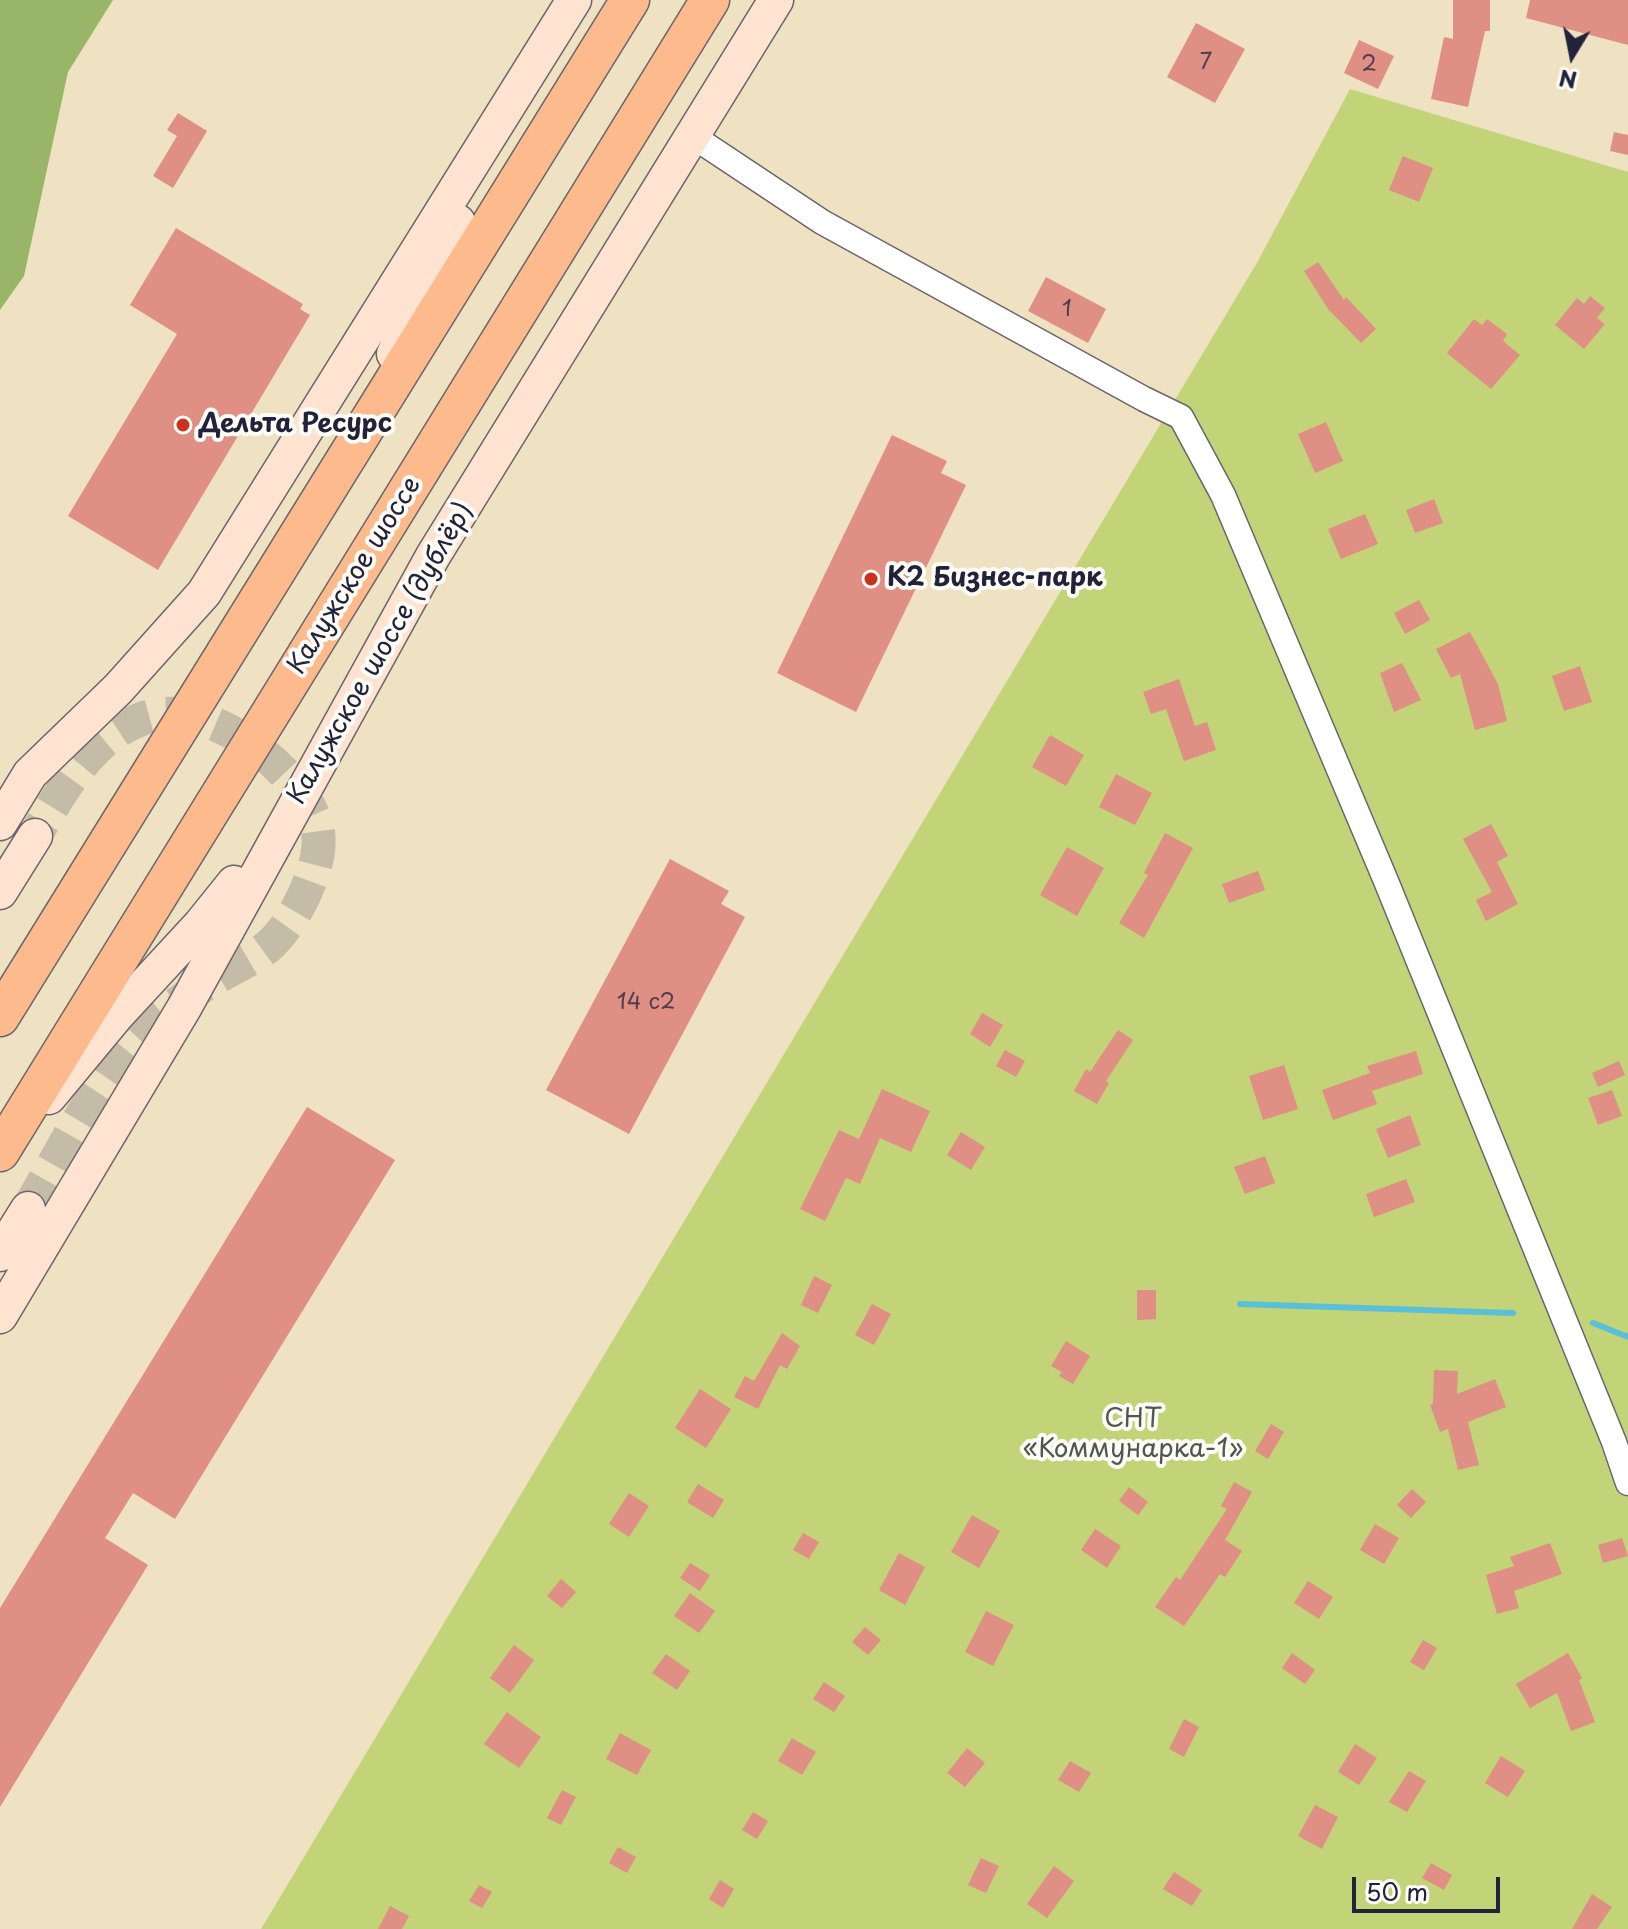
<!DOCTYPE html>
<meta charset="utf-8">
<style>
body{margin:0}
#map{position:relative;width:1628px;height:1929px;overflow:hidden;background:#eee2c3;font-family:"Playpen Sans",sans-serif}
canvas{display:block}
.north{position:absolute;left:1532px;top:16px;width:80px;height:80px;-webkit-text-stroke:6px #fdfcf7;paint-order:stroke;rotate:190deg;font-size:22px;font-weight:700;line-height:32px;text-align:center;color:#22223b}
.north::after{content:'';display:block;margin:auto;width:28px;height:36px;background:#22223b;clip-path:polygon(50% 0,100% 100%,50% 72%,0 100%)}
.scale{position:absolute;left:1352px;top:1877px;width:148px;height:36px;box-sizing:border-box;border:4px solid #22223b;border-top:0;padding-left:10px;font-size:24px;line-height:28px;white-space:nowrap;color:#22223b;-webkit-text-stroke:6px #fdfcf7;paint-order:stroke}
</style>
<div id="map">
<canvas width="1628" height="1929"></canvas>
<div class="north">N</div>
<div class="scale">50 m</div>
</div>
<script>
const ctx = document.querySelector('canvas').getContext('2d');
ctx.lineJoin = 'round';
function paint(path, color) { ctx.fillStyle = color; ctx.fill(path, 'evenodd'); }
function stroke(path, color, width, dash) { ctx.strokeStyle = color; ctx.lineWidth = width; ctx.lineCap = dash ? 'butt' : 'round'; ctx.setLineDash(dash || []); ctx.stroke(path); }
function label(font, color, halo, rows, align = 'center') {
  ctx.font = font + ' "Playpen Sans",sans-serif'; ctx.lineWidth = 8; ctx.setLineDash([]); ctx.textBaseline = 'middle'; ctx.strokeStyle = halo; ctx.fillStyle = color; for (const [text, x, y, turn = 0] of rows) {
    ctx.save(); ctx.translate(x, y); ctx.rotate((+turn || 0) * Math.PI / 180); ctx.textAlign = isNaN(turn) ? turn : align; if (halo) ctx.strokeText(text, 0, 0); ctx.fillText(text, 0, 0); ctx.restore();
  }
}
paint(new Path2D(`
 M1350 89 1628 172V1929H261L1258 261Z`), '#c2d477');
paint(new Path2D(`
 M0 0H113L68 72 24 276 0 310Z`), '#99b668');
stroke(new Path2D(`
 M1240 1304 1513 1313
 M1593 1323 1628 1337`), '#5ac0d7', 6);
paint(new Path2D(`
 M1453 0H1490V31H1485L1468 107 1431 99 1444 37 1453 39Z
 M1530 0H1628V45L1526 18Z
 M1196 23 1245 49 1215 103 1167 77Z
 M1359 40 1394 56 1378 89 1344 73Z
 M178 113 207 131 173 188 153 176 177 136 167 130Z
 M1614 132 1628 135V155L1610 151Z
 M1403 156 1433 168 1419 202 1389 190Z
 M176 228 303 304 300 309 310 315 158 570 68 516 177 334 130 305Z
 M1318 262 1344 300 1346 297 1376 329 1361 343 1328 309 1304 271Z
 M1046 277 1106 309 1088 343 1028 311Z
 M1590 296 1605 308 1597 318 1605 324 1584 349 1555 325 1577 298 1584 304Z
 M1474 319 1482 325 1487 319 1507 334 1503 341 1520 355 1491 389 1447 353Z
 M1326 422 1343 461 1315 473 1298 434Z
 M892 435 947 461 941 473 966 485 856 712 777 673Z
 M1434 499 1443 523 1415 533 1406 510Z
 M1365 514 1378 544 1341 559 1328 529Z
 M1419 600 1430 620 1405 634 1394 613Z
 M1470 632 1498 684 1507 721 1475 730 1460 674 1451 678 1436 649Z
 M1402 663 1421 700 1394 712 1380 673Z
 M1580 666 1592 702 1564 711 1552 676Z
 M1179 679 1195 726 1207 722 1216 750 1184 761 1166 709 1151 714 1143 692Z
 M1050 735 1084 755 1066 786 1032 767Z
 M1116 774 1152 793 1135 825 1099 807Z
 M1491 824 1508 856 1497 862 1518 904 1486 921 1476 900 1492 892 1463 839Z
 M1165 833 1193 848 1144 938 1119 923 1148 875 1144 873Z
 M1067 847 1104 868 1077 916 1040 895Z
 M670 859 729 891 721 904 745 917 629 1134 546 1090Z
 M1258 871 1265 890 1229 903 1222 884Z
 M982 1013 1003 1025 990 1047 970 1034Z
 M1118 1030 1133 1040 1106 1081 1109 1083 1097 1104 1074 1091 1086 1069 1090 1072Z
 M1005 1050 1025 1061 1016 1077 996 1066Z
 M1416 1051 1423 1074 1372 1091 1377 1104 1333 1120 1322 1090 1370 1073 1367 1066Z
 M1619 1061 1625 1075 1598 1087 1592 1073Z
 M1284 1065 1298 1109 1263 1120 1249 1076Z
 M882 1089 930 1111 911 1152 880 1138 860 1184 846 1178 825 1221 800 1209 839 1130 859 1139Z
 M1612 1090 1622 1116 1598 1125 1588 1098Z
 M307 1107 395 1160 175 1519 133 1493 105 1538 148 1565 0 1807V1608Z
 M1410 1115 1421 1145 1388 1158 1376 1129Z
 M961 1132 985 1147 971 1170 947 1155Z
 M1265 1156 1275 1183 1245 1194 1234 1167Z
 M1406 1179 1415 1202 1374 1217 1366 1194Z
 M814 1276 832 1285 818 1313 801 1305Z
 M1137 1290H1156V1319L1137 1320Z
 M872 1304 891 1314 874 1345 855 1335Z
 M782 1333 800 1346 787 1369 780 1365 758 1409 734 1397 745 1376 754 1381Z
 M1066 1341 1090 1356 1073 1384 1059 1376 1062 1372 1051 1366Z
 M1434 1370 1458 1371 1457 1394 1495 1379 1506 1407 1468 1422 1479 1465 1458 1470 1448 1429 1440 1432 1430 1405 1433 1404Z
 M700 1389 731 1409 706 1448 675 1428Z
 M1271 1424 1284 1432 1268 1459 1255 1451Z
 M1234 1482 1252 1492 1225 1540 1242 1551 1225 1577 1220 1574 1184 1626 1155 1607 1176 1577 1180 1580 1227 1509 1221 1506Z
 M698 1484 724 1500 713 1518 687 1502Z
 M1129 1487 1148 1502 1138 1515 1119 1501Z
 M1412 1489 1426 1502 1411 1518 1397 1505Z
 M629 1493 649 1506 629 1537 609 1524Z
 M972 1515 1000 1531 979 1568 951 1552Z
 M1375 1524 1399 1538 1384 1564 1360 1550Z
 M1095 1529 1121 1546 1107 1568 1081 1550Z
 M803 1533 819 1542 809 1559 793 1550Z
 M1622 1538 1628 1556 1603 1563 1598 1545Z
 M1550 1543 1562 1574 1514 1591 1519 1608 1497 1614 1486 1575 1514 1566 1510 1557Z
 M899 1553 925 1567 905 1605 879 1590Z
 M690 1563 710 1575 700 1591 680 1578Z
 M561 1579 576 1592 562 1608 547 1596Z
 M1308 1581 1333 1597 1319 1619 1294 1603Z
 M690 1593 715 1611 699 1633 674 1616Z
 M986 1611 1014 1625 993 1666 965 1652Z
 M865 1627 881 1640 868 1655 852 1642Z
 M1423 1640 1437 1648 1424 1670 1410 1662Z
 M514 1645 534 1660 510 1693 490 1678Z
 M1292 1653 1315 1670 1305 1684 1282 1668Z
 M1568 1653 1582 1678 1579 1680 1595 1722 1571 1731 1557 1693 1530 1708 1516 1684Z
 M666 1654 690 1671 677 1690 652 1673Z
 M824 1682 845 1696 834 1712 813 1699Z
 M507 1712 541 1737 519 1768 484 1744Z
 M1184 1719 1199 1727 1184 1757 1169 1749Z
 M620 1733 651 1750 637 1775 606 1759Z
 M792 1738 816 1752 802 1775 778 1761Z
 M1355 1744 1377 1758 1359 1785 1338 1772Z
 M967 1748 985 1763 965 1787 947 1773Z
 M1501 1756 1525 1771 1508 1797 1485 1783Z
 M1070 1761 1091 1773 1079 1792 1058 1780Z
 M1409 1771 1426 1781 1407 1812 1389 1802Z
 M562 1790 576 1797 561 1825 547 1818Z
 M1315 1805 1338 1817 1322 1849 1298 1836Z
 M753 1812 768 1821 757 1839 742 1830Z
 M618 1847 636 1857 627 1873 609 1863Z
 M981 1858 999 1866 986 1893 968 1885Z
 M1431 1863 1452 1875 1444 1890 1422 1878Z
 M1054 1866 1074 1881 1047 1918 1027 1904Z
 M1174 1872 1202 1890 1192 1906 1163 1889Z
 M720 1880 734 1889 723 1908 709 1899Z
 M479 1885 492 1892 482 1908 469 1901Z
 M1592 1894 1612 1907 1597 1929H1572Z
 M390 1906 409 1916 402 1929H378Z`), '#df8f84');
stroke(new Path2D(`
 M28 1209C61 1153 91 1091 134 1041 156 1016 187 996 216 978 234 967 256 958 272 943 288 927 302 903 310 881 317 864 322 840 316 822 297 766 205 696 144 718 91 737 62 790 35 836`), '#c5bca8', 34, [34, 17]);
const minor = new Path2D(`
 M691 135 822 222 1144 399 1181 417 1223 495 1386 881 1614 1442 1628 1483`);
const secondary = new Path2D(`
 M394 354 458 222
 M0 823 30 774 118 689 204 593 574 0
 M0 892 35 836
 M49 1097 117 1015 201 924 234 883
 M0 1254 28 1209
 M0 1316 184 1008 433 556 776 0`);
const trunk = new Path2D(`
 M0 1017 630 0
 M0 1152 710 0`);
stroke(minor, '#69656b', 27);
stroke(secondary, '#69656b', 37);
stroke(trunk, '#69656b', 41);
stroke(minor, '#fff', 24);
stroke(secondary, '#fee3d1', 34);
stroke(trunk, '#fcba8d', 38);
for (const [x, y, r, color] of [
 [183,425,8,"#c8321e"],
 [871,579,8,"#c8321e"]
]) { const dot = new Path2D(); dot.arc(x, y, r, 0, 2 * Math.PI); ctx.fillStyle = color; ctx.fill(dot); stroke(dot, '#fdfcf7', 3); }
label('22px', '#513d4d', null, [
 ["7",1206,63],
 ["2",1369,65],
 ["1",1067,310],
 ["14 с2",646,1003]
]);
label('bold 26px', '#22223b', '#fdfcf7', [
 ["Дельта Ресурс",199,425],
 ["К2 Бизнес-парк",887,579]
], 'left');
label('26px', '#22223b', '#fdfcf7', [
 ["Калужское шоссе",355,576,-58],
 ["Калужское шоссе (дублёр)",381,654,-60]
]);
label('26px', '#52574d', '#fdfcf7', [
 ["СНТ",1133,1420],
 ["«Коммунарка-1»",1133,1450]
]);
</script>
